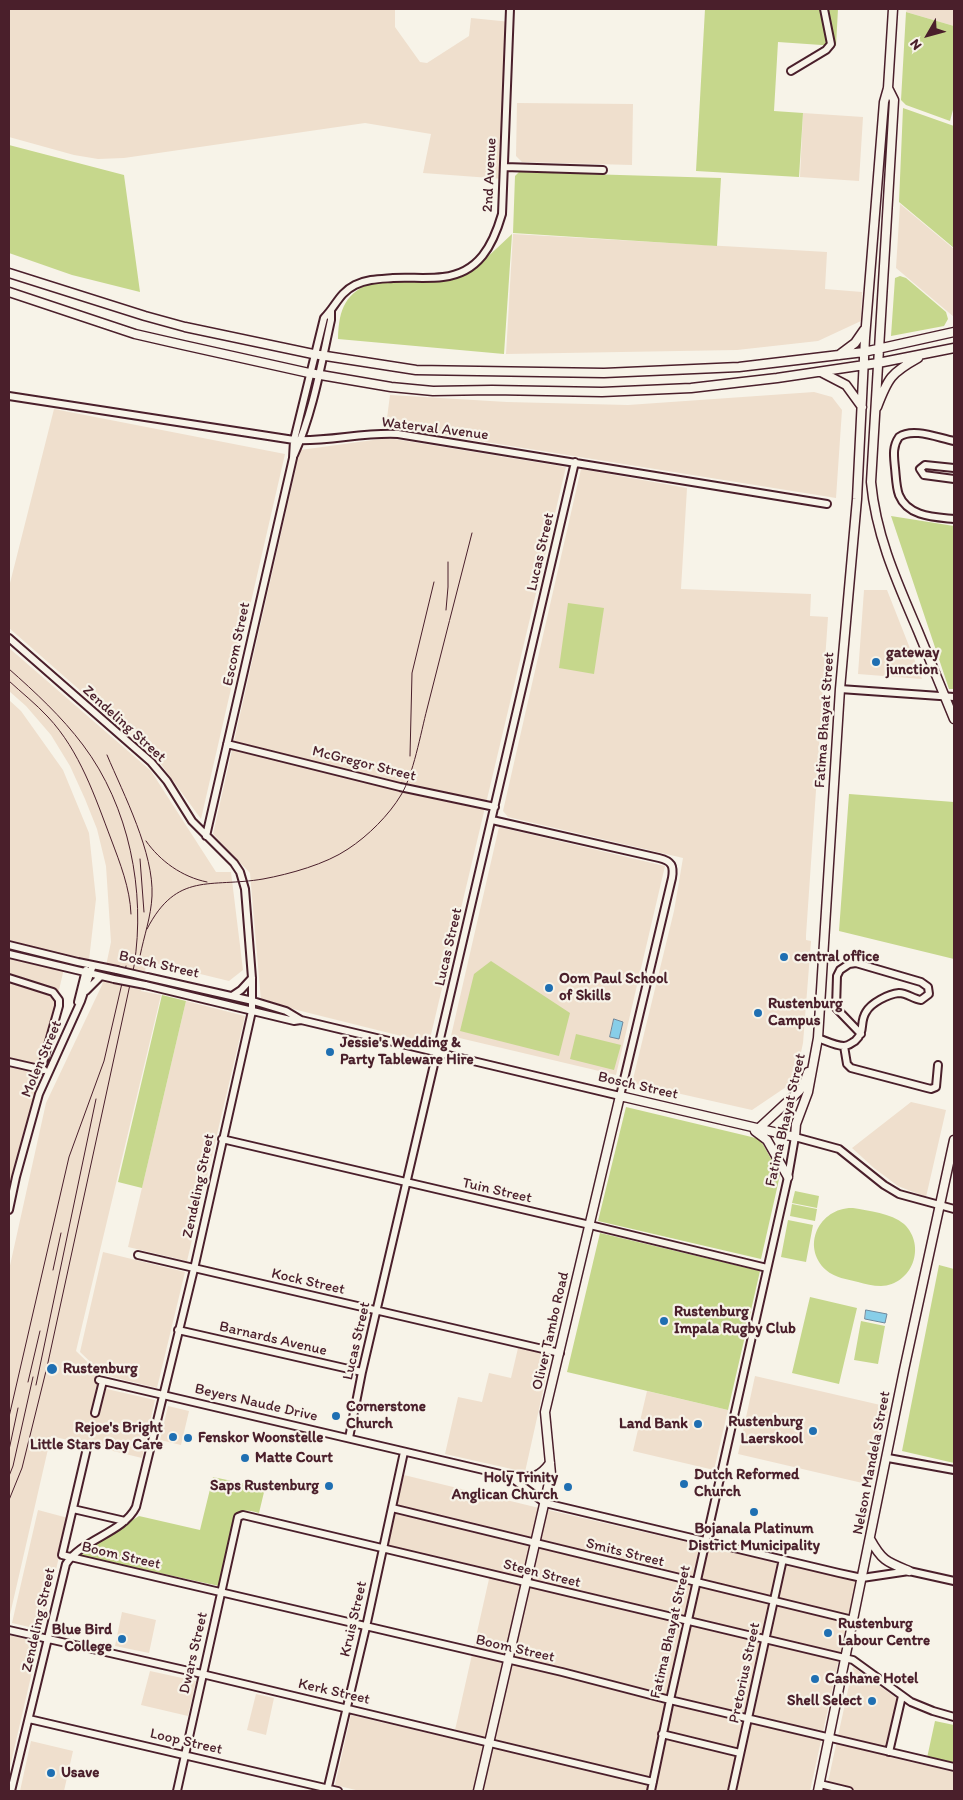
<!DOCTYPE html>
<style>
body{margin:0}
#map{position:relative;width:963px;height:1800px;overflow:hidden;background:#f7f3e8;font-family:Itim,sans-serif}
canvas{display:block}
.frame{position:absolute;inset:0;border:10px solid #4a1f2b;pointer-events:none}
.north{position:absolute;left:903px;top:10px;width:50px;height:50px;-webkit-text-stroke:4px #f7f3e8;paint-order:stroke;rotate:232deg;font-size:14px;font-weight:700;line-height:20px;text-align:center;color:#4a1f2b}
.north::after{content:'';display:block;margin:auto;width:18px;height:22px;background:#4a1f2b;clip-path:polygon(50% 0,100% 100%,50% 72%,0 100%)}
</style>
<div id="map">
<canvas width="963" height="1800"></canvas>
<div class="frame"></div>
<div class="north">N</div>
</div>
<script>
const ctx = document.querySelector('canvas').getContext('2d');
ctx.lineJoin = 'round';
function paint(path, color) { ctx.fillStyle = color; ctx.fill(path, 'evenodd'); }
function stroke(path, color, width, dash) { ctx.strokeStyle = color; ctx.lineWidth = width; ctx.lineCap = dash ? 'butt' : 'round'; ctx.setLineDash(dash || []); ctx.stroke(path); }
function label(font, color, halo, rows, align = 'center') {
  ctx.font = font + ' Itim,sans-serif'; ctx.lineWidth = 4.5; ctx.setLineDash([]); ctx.textBaseline = 'middle'; ctx.strokeStyle = halo; ctx.fillStyle = color; for (const [text, x, y, turn = 0] of rows) {
    ctx.save(); ctx.translate(x, y); ctx.rotate((+turn || 0) * Math.PI / 180); ctx.textAlign = isNaN(turn) ? turn : align; if (halo) ctx.strokeText(text, 0, 0); ctx.fillText(text, 0, 0); ctx.restore();
  }
}
paint(new Path2D(`
 M9 9H395V27L420 62 427 63 469 36 471 18 511 22 504 179 423 173 431 134 365 123 124 158 98 159 74 155 9 137Z
 M907 9H954V26L906 12Z
 M517 103 633 104 632 165 522 162 516 156Z
 M803 113 863 117 859 181 800 177Z
 M900 204 954 249V317L896 268Z
 M513 234 827 252 825 289 862 292 861 321 818 341 737 350 506 354Z
 M814 392 832 397 842 410 836 498 386 426 390 395 507 402 628 405Z
 M54 409 285 454 201 819 155 756 9 628V587Z
 M388 438 566 467 429 1043 261 1001 250 873 213 834 300 450Z
 M581 469 687 488 681 589 811 594 810 616 828 617 806 935V940L811 941 803 1043 795 1081 752 1110 632 1083 674 911 683 858 508 817 503 811Z
 M864 590H887L922 679 858 674Z
 M9 648 151 771 216 872H231L243 970 229 981 147 961 141 991 161 995 76 1351 101 1375 98 1387 155 1400 142 1458 51 1436 9 1619V1270L46 1103 102 985 111 942 106 866 97 829 85 799 70 766 51 735 26 706 9 691Z
 M9 700 21 711 63 770 89 833 96 899 89 960 67 956 9 1202Z
 M499 827 665 866 616 1075 451 1036Z
 M186 1001 245 1016 187 1261 128 1247Z
 M911 1102 946 1110 926 1197 898 1186 874 1168 852 1148Z
 M103 1252 185 1272 157 1388 104 1375 80 1352Z
 M518 1348 551 1355 525 1472 445 1454 458 1397 482 1402 489 1373 511 1378Z
 M755 1376 889 1407 871 1485 738 1454Z
 M647 1391 728 1410 714 1470 633 1451Z
 M168 1406 189 1411 181 1445 160 1440Z
 M404 1475 535 1507 856 1581 810 1791H360L335 1785 351 1715 453 1739 491 1570 388 1545Z
 M38 1510 68 1518 42 1630 12 1623Z
 M122 1612 156 1620 149 1653 115 1646Z
 M9 1635 39 1642 9 1771Z
 M853 1667 902 1702 890 1757 954 1772V1791H826Z
 M150 1671 196 1681 188 1716 141 1705Z
 M256 1694 274 1698 266 1735 247 1730Z
 M31 1741 73 1751 64 1791H20Z`), '#efdfcd');
paint(new Path2D(`
 M705 9H838L836 46 778 42 774 111 803 113 799 177 696 171Z
 M906 12 954 26V106L950 121 906 105 901 100Z
 M903 108 954 126V248L899 202Z
 M9 145 124 175 140 292 72 275 9 253Z
 M519 172 721 178 717 246 513 233 515 176Z
 M512 234 504 354 338 339C339 308 345 293 375 281L466 272 481 263Z
 M900 276 906 278 946 312 948 319 944 326 891 336 895 278Z
 M891 516 954 526V689H949Z
 M568 603 604 608 594 674 559 668Z
 M849 794 954 802V959L839 931Z
 M491 961 570 1013 559 1056 460 1031 474 974Z
 M162 995 186 1001 142 1188 118 1182Z
 M576 1034 621 1045 614 1070 570 1059Z
 M626 1107 760 1139 780 1175 761 1259 598 1221Z
 M795 1191 819 1196 817 1208 792 1203Z
 M792 1204 817 1209 815 1221 790 1216Z
 M853 1208C869 1211 891 1213 904 1224 927 1246 912 1285 881 1286 873 1286 865 1284 858 1282 847 1279 835 1278 826 1270 800 1246 820 1207 853 1208Z
 M788 1220 813 1225 806 1262 781 1257Z
 M600 1233 760 1271 728 1410 567 1372Z
 M939 1265 954 1269V1463L902 1451Z
 M810 1297 857 1308 839 1384 792 1373Z
 M861 1321 885 1326 878 1364 854 1360Z
 M213 1477 265 1488 259 1513C250 1511 243 1508 235 1515L219 1586 77 1555 139 1516 200 1530Z
 M935 1721 954 1725V1764L927 1758Z`), '#c6d78c');
const water = new Path2D(`
 M614 1019 623 1022 619 1039 610 1037Z
 M866 1310 887 1314 885 1323 865 1319Z`);
paint(water, '#87cee8');
stroke(water, '#6f889c', 1);
const minor = new Path2D(`
 M791 71 826 50 831 44 824 9
 M504 167 603 170
 M9 396 294 440C328 442 363 432 398 434L827 504
 M954 441C938 438 913 427 899 437 892 447 894 457 895 468 896 477 896 487 899 495 908 517 935 517 954 519
 M294 455C313 413 321 365 331 320V311
 M954 468 925 465 920 469 924 475 954 479
 M9 638 151 762 167 781 192 821 234 863 240 872 245 889 252 978V1011L194 1269 136 1507C123 1533 82 1539 66 1564L11 1791
 M840 689 954 697
 M227 744 400 787 495 807
 M206 836 293 458 294 440 324 318C336 306 339 293 355 285 367 279 380 279 393 278 409 277 427 279 443 277 479 273 493 245 502 214L510 9
 M9 945 78 962 117 970
 M9 954 114 979
 M147 977 253 1001 286 1011 301 1020
 M9 978 53 992 59 1000V1006L41 1070
 M145 985 294 1021 301 1020 620 1096 672 878C674 866 672 861 659 858L492 820
 M86 991 101 976
 M232 996 241 990 252 978
 M78 1002 86 970
 M818 1038C826 1041 836 1046 844 1046 849 1046 851 1043 855 1041 866 1031 859 1023 866 1012 871 1003 888 994 899 993 907 993 913 999 921 1000L929 994 928 987 921 982 856 963 849 964 840 970 837 976 836 1008 861 1034
 M844 1046 847 1064 851 1068 927 1088 931 1089 936 1087 938 1065
 M9 1062 44 1070
 M222 1139 590 1225 767 1268
 M9 1210 16 1177 39 1094 81 1001 93 965
 M138 1255 560 1353
 M178 1330 362 1372
 M99 1380 509 1476 545 1503 839 1573 862 1578 909 1571 954 1581
 M95 1413 103 1381
 M349 1438 362 1372 575 462
 M87 1448 62 1555 562 1672 670 1700 954 1767
 M888 1458 954 1470
 M392 1508 853 1620
 M73 1509 125 1521
 M9 1630 202 1674 653 1782
 M29 1719 338 1791
 M662 1734 740 1753
 M889 1752 902 1696
 M820 1784 849 1791
 M177 1791 238 1517 243 1515 853 1660 911 1702 933 1711 954 1717
 M327 1791 366 1627 404 1452
 M651 1791 670 1700 788 1177 795 1137 839 1149 884 1185 899 1194 954 1209
 M732 1791 783 1559`);
const major = new Path2D(`
 M888 88 894 100 871 482C876 536 897 582 918 631 930 660 942 689 954 719
 M9 273 145 316 185 327 313 354 416 370 604 373 739 367 864 352 954 332
 M9 292 135 334 183 345 309 373 391 387 433 391 492 390 602 392 691 388 777 378 878 363 954 348
 M839 355 855 343 864 330
 M821 372 846 385 862 407
 M877 407C888 378 891 373 918 358
 M757 1130 799 1091 803 1086 808 1072
 M755 1131 767 1140 788 1177
 M509 1476C529 1477 537 1481 550 1463
 M870 1539C882 1561 887 1562 909 1571
 M478 1791 551 1474 545 1412 620 1096 795 1137 796 1124 808 1092 818 1038 840 689 857 499 865 338 884 102 888 88 893 9
 M818 1791 904 1370 954 1140`);
stroke(minor, '#4a1f2b', 10);
stroke(major, '#4a1f2b', 11);
stroke(minor, '#f7f3e8', 6);
stroke(major, '#f7f3e8', 8);
stroke(new Path2D(`
 M446 610 448 587V562
 M9 669C35 692 62 717 83 745 129 806 146 891 134 966L47 1367 22 1468 9 1500
 M9 681C22 693 36 704 48 717 80 751 95 797 111 839 120 863 130 888 131 914
 M107 755C124 795 154 853 152 896 151 917 144 936 140 956
 M410 756 412 673 434 582
 M146 841C160 861 182 877 207 882
 M140 859 144 912
 M147 929C177 871 210 888 263 879 290 874 326 864 348 849 368 836 389 815 401 795 413 776 421 732 427 709 442 650 457 591 472 533
 M53 1270 61 1233
 M28 1382 40 1331
 M36 1385 96 1099
 M9 1417 69 1157 104 1061 126 966
 M9 1450 18 1408
 M9 1476 13 1466 33 1377`), '#4a1f2b', 1);
const minorBridge = new Path2D(`
 M117 970 147 977
 M114 979 145 985`);
stroke(minorBridge, '#4a1f2b', 10, []);
stroke(minorBridge, '#f7f3e8', 6);
for (const [x, y, r, color] of [
 [876,662,5,"#1f6fb2"],
 [784,957,5,"#1f6fb2"],
 [549,988,5,"#1f6fb2"],
 [758,1013,5,"#1f6fb2"],
 [330,1052,5,"#1f6fb2"],
 [664,1321,5,"#1f6fb2"],
 [52,1369,6,"#1f6fb2"],
 [336,1416,5,"#1f6fb2"],
 [698,1424,5,"#1f6fb2"],
 [813,1431,5,"#1f6fb2"],
 [173,1437,5,"#1f6fb2"],
 [188,1438,5,"#1f6fb2"],
 [245,1458,5,"#1f6fb2"],
 [684,1484,5,"#1f6fb2"],
 [329,1486,5,"#1f6fb2"],
 [568,1487,5,"#1f6fb2"],
 [754,1512,5,"#1f6fb2"],
 [828,1633,5,"#1f6fb2"],
 [122,1639,5,"#1f6fb2"],
 [815,1679,5,"#1f6fb2"],
 [872,1701,5,"#1f6fb2"],
 [51,1773,5,"#1f6fb2"]
]) { const dot = new Path2D(); dot.arc(x, y, r, 0, 2 * Math.PI); ctx.fillStyle = color; ctx.fill(dot); stroke(dot, '#f7f3e8', 2); }
label('15px', '#4a1f2b', '#f7f3e8', [
 ["2nd Avenue",490,175,-87],
 ["Waterval Avenue",435,429,7],
 ["Lucas Street",541,552,-77],
 ["Escom Street",237,644,-78],
 ["Fatima Bhayat Street",825,720,-86],
 ["Zendeling Street",124,724,42],
 ["McGregor Street",364,764,14],
 ["Lucas Street",449,947,-77],
 ["Bosch Street",159,965,13],
 ["Molen Street",42,1059,-67],
 ["Bosch Street",638,1086,13],
 ["Fatima Bhayat Street",786,1120,-77],
 ["Zendeling Street",199,1186,-78],
 ["Tuin Street",497,1191,13],
 ["Kock Street",308,1282,13],
 ["Oliver Tambo Road",551,1331,-77],
 ["Barnards Avenue",273,1339,13],
 ["Lucas Street",357,1341,-77],
 ["Beyers Naude Drive",256,1403,13],
 ["Nelson Mandela Street",872,1463,-79],
 ["Smits Street",625,1553,14],
 ["Boom Street",121,1556,13],
 ["Steen Street",542,1574,14],
 ["Kruis Street",354,1619,-77],
 ["Zendeling Street",39,1620,-77],
 ["Fatima Bhayat Street",671,1632,-77],
 ["Boom Street",515,1649,13],
 ["Dwars Street",194,1653,-77],
 ["Pretorius Street",745,1673,-78],
 ["Kerk Street",334,1692,13],
 ["Loop Street",186,1742,13]
]);
label('bold 15px', '#4a1f2b', '#f7f3e8', [
 ["gateway",886,653],
 ["junction",886,670],
 ["central office",794,957],
 ["Oom Paul School",559,979],
 ["of Skills",559,996],
 ["Rustenburg",768,1004],
 ["Campus",768,1021],
 ["Jessie's Wedding &",340,1043],
 ["Party Tableware Hire",340,1060],
 ["Rustenburg",674,1312],
 ["Impala Rugby Club",674,1329],
 ["Rustenburg",63,1369],
 ["Cornerstone",346,1407],
 ["Church",346,1424],
 ["Rustenburg",803,1422,"right"],
 ["Laerskool",803,1439,"right"],
 ["Land Bank",688,1424,"right"],
 ["Rejoe's Bright",163,1428,"right"],
 ["Little Stars Day Care",163,1445,"right"],
 ["Fenskor Woonstelle",198,1438],
 ["Matte Court",255,1458],
 ["Dutch Reformed",694,1475],
 ["Church",694,1492],
 ["Holy Trinity",558,1478,"right"],
 ["Anglican Church",558,1495,"right"],
 ["Saps Rustenburg",319,1486,"right"],
 ["Bojanala Platinum",754,1529,"center"],
 ["District Municipality",754,1546,"center"],
 ["Rustenburg",838,1624],
 ["Labour Centre",838,1641],
 ["Blue Bird",112,1630,"right"],
 ["College",112,1647,"right"],
 ["Cashane Hotel",825,1679],
 ["Shell Select",862,1701,"right"],
 ["Usave",61,1773]
], 'left');
</script>
